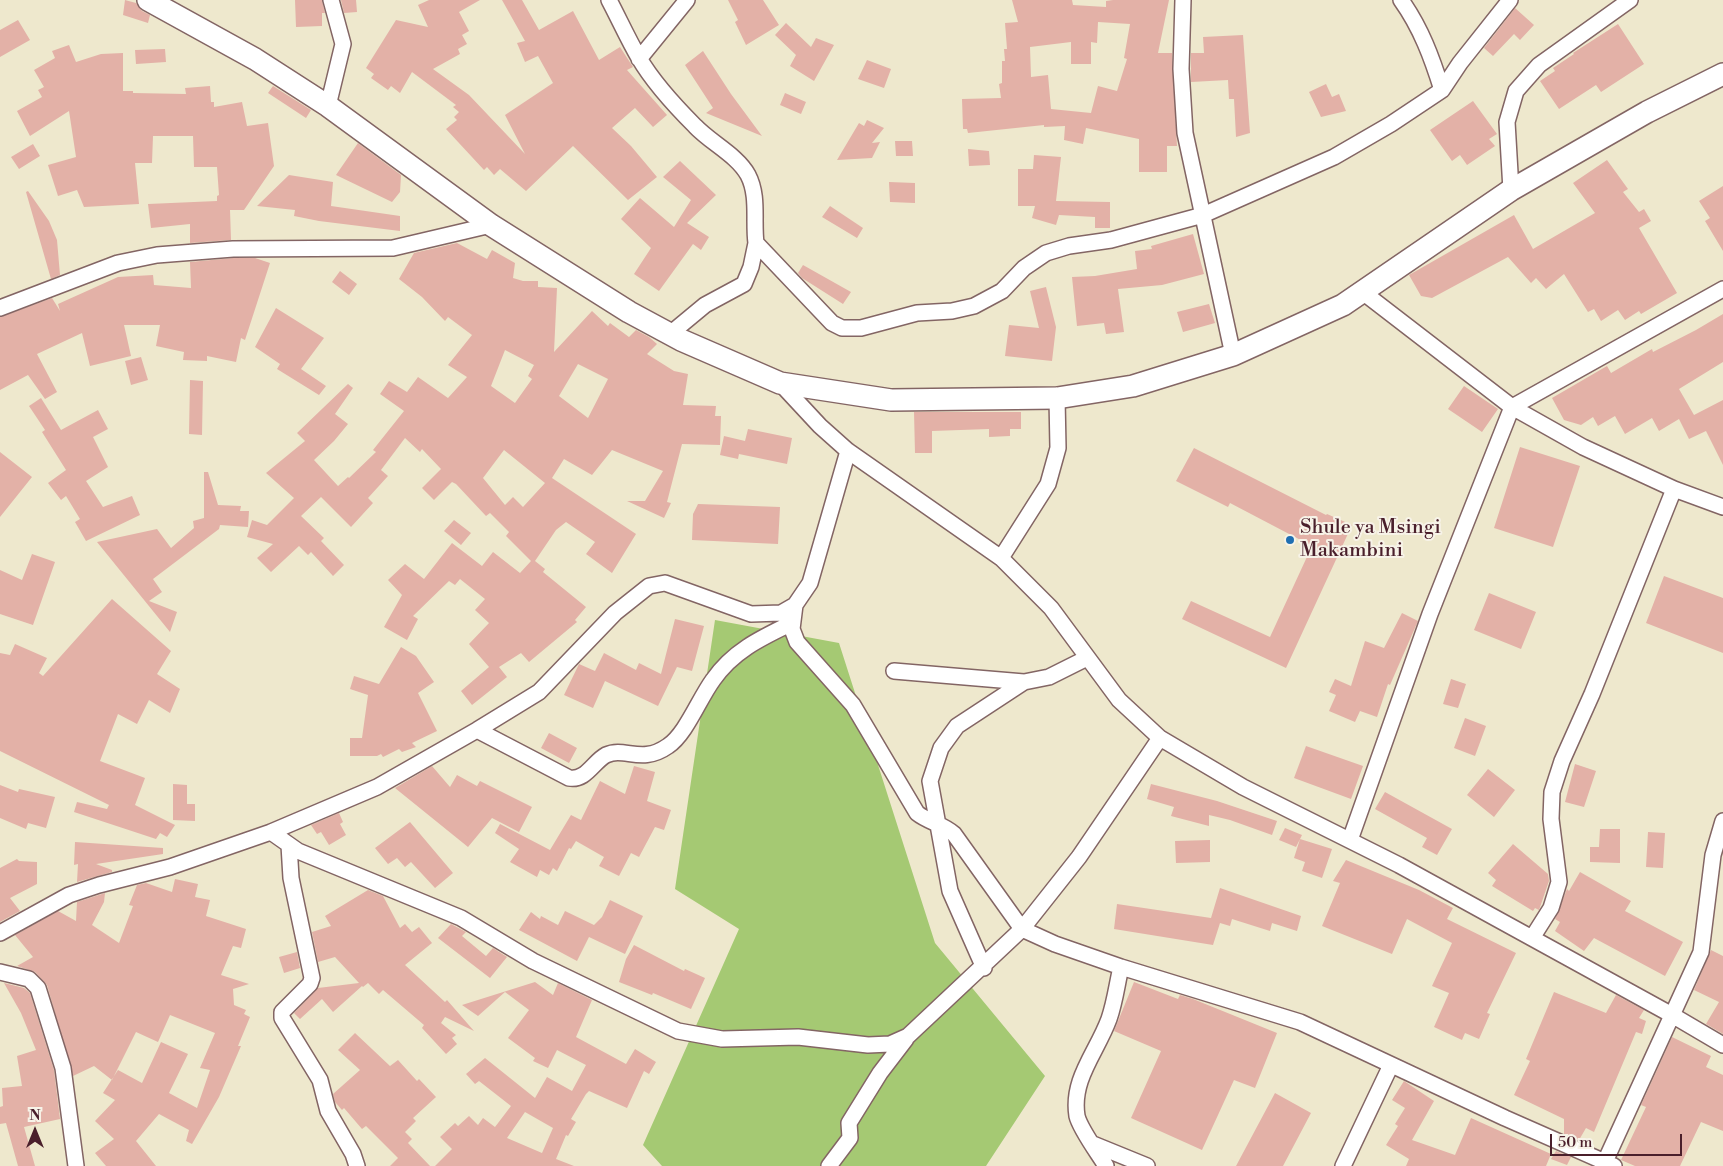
<!DOCTYPE html>
<style>
body{margin:0}
#map{position:relative;width:1723px;height:1166px;overflow:hidden;background:#eee8cd;font-family:"Libre Bodoni",serif}
canvas{display:block}
.north{position:absolute;left:10px;top:1106px;width:50px;height:50px;-webkit-text-stroke:4px #f7f3e8;paint-order:stroke;rotate:0deg;font-size:14px;font-weight:700;line-height:20px;text-align:center;color:#4a1f2b}
.north::after{content:'';display:block;margin:auto;width:18px;height:22px;background:#4a1f2b;clip-path:polygon(50% 0,100% 100%,50% 72%,0 100%)}
.scale{position:absolute;left:1550px;top:1134px;width:132px;height:22px;box-sizing:border-box;border:2px solid #4a1f2b;border-top:0;padding-left:6px;font-size:15px;line-height:18px;white-space:nowrap;color:#4a1f2b;-webkit-text-stroke:4px #f7f3e8;paint-order:stroke}
</style>
<div id="map">
<canvas width="1723" height="1166"></canvas>
<div class="north">N</div>
<div class="scale">50 m</div>
</div>
<script>
const ctx = document.querySelector('canvas').getContext('2d');
ctx.lineJoin = 'round';
function paint(path, color) { ctx.fillStyle = color; ctx.fill(path, 'evenodd'); }
function stroke(path, color, width, dash) { ctx.strokeStyle = color; ctx.lineWidth = width; ctx.lineCap = dash ? 'butt' : 'round'; ctx.setLineDash(dash || []); ctx.stroke(path); }
function label(font, color, halo, rows, align = 'center') {
  ctx.font = font + ' "Libre Bodoni",serif'; ctx.lineWidth = 4; ctx.setLineDash([]); ctx.textBaseline = 'middle'; ctx.strokeStyle = halo; ctx.fillStyle = color; for (const [text, x, y, turn = 0] of rows) {
    ctx.save(); ctx.translate(x, y); ctx.rotate((+turn || 0) * Math.PI / 180); ctx.textAlign = isNaN(turn) ? turn : align; if (halo) ctx.strokeText(text, 0, 0); ctx.fillText(text, 0, 0); ctx.restore();
  }
}
paint(new Path2D(`
 M715 620 839 643 935 943 1045 1076 986 1166H662L643 1145 739 929 675 889Z`), '#a5c973');
paint(new Path2D(`
 M125 0 136 3 142 11 150 15 148 23 123 15Z
 M295 0H322L325 13H322V26L296 27Z
 M341 0H356L357 12 344 13Z
 M429 0H480L459 12 469 31 462 35 467 44 458 49 460 54 433 69 469 95 525 154 505 115 553 83 538 56 525 62 517 43 525 41 502 0H522L539 30 573 11 599 60 620 47 633 67 627 70 667 115 653 127 635 108 612 128 631 146 657 177 628 200 573 146 526 191 500 169 494 175 487 167 484 170 446 129 457 120 454 117 459 112 453 107 456 105 412 72 400 93 391 86 388 90 371 78 374 74 366 68 396 20 428 27 418 5Z
 M728 0H763L779 25 746 45 735 22 738 20Z
 M1012 0H1072L1073 5 1106 7V1L1113 0H1169L1158 53H1172L1177 146H1167V172H1139V139L1086 128 1083 144 1064 140 1065 126 1044 127V125L968 133 967 129H963L962 99 1001 98 999 84 1002 83V61H1005L1004 49H1007L1005 23 1018 22ZM1098 22 1130 24 1124 58 1127 59 1117 91 1098 86 1091 113 1051 109 1048 75 1031 77 1030 47 1071 42V64H1091V42L1097 43Z
 M1515 8 1534 25 1520 40 1514 34 1493 56 1484 48Z
 M18 20 30 40 0 57V30Z
 M786 23 811 47 816 38 834 45 814 81 790 66 796 55 775 35Z
 M1618 24 1644 64 1601 92 1596 85 1559 109 1540 81 1555 71 1553 68 1574 54 1573 53Z
 M1243 35 1250 133 1236 137 1234 99H1229L1228 80 1191 82V53H1204L1203 37Z
 M69 45 76 62 101 54 123 53V91H133V93L186 94 185 88 210 86 211 102H214V107L242 102 247 126 268 123 274 166 244 210H230L231 240 190 243V224L151 228 148 204 217 201V196L219 195 217 167H194L193 136H153L152 163H135L139 204 84 207 77 190 58 196 48 165 76 157 69 111 30 136 17 111 42 97 38 90 44 87 34 70 55 58 52 51Z
 M165 49 166 62 136 64 135 50Z
 M703 51 731 94 762 136 706 113 713 108 685 65Z
 M867 60 891 69 884 88 858 79Z
 M1326 84 1332 97 1339 94 1346 111 1321 117 1309 92Z
 M273 86 311 110 306 118 268 93Z
 M785 93 806 102 801 114 780 105Z
 M1473 101 1497 134 1489 139 1495 146 1467 165 1460 155 1452 161 1430 130Z
 M867 120 884 128 872 143 880 142 872 158 837 160 859 123 864 126Z
 M895 141H912L913 156H896Z
 M358 143 401 175 400 192 392 202 336 175Z
 M33 144 40 156 19 169 11 157Z
 M968 149 989 151 990 165 969 166Z
 M1034 155 1061 157 1056 201 1110 202V228H1095V217L1059 215 1056 225 1032 218 1035 206H1018V169H1033Z
 M1607 160 1628 189 1623 192 1639 212 1644 209 1651 221 1639 228 1677 293 1641 314 1639 311 1625 320 1618 310 1601 321 1594 309 1588 312 1564 274 1546 289 1536 278 1531 283 1508 257 1432 298 1421 296 1409 275 1514 215 1533 249 1595 213 1573 183Z
 M680 161 716 195 687 223 709 237 701 250 693 244 659 291 634 274 651 248 621 219 640 198 674 227 691 200 663 177Z
 M289 175 333 182 331 206 400 216V231L319 221 294 216 295 210 257 206Z
 M889 182 915 183V203L890 202Z
 M1723 186V251L1705 221 1710 218 1699 201Z
 M28 191 49 221 57 240 60 275 51 279 26 192Z
 M830 206 863 228 857 238 822 217Z
 M1193 234 1204 274 1162 285 1118 289 1124 332 1106 334 1104 323 1077 326 1072 277 1095 276 1137 269 1135 251 1152 249 1151 246Z
 M457 243 487 259 492 250 515 263 513 278 523 281H538V287L557 288 554 352 592 311 608 326 610 323 629 337 636 330 649 337 657 344 647 354 674 371 688 374 683 405 716 406 715 416H721L720 445 682 444 667 502 671 503 664 518 627 501H645L663 471 612 450 592 475 564 459 552 478 636 534 612 573 586 554 595 542 566 522 556 530 535 561 545 569 543 572 586 607 575 620 577 622 529 662 521 653 499 667 507 677 472 705 461 691 489 667 469 644 489 623 475 610 485 599 460 579 455 585 449 581 413 616 418 619 407 640 384 627 402 595 388 580 405 564 424 579 452 543 482 566 493 552 520 573 531 561 506 536 509 532 490 513 486 516 456 484 452 482 434 500 422 488 441 469 422 449 420 452 405 438 381 470 388 476 368 498 373 503 351 527 321 497 301 516 324 538 321 541 344 565 333 576 311 552 308 555 299 546 271 572 257 558 273 544 247 537 252 520 267 525 294 498 266 473 305 441 297 433 348 384 353 388 335 414 348 424 334 441 314 460 338 486 348 477 349 478 376 452 373 450 404 411 380 394 389 381 407 392 418 377 448 398 467 377 448 365 472 335 448 317 445 321 422 297 399 279 414 253ZM505 350 534 365 528 376 532 379 515 403 491 386ZM578 364 608 379 588 418 559 396ZM504 450 545 483 523 507 513 497 505 505 483 478Z
 M233 258H255L270 263 245 340 241 338 236 362 207 356V361L183 360 184 352 156 346 160 325H124L131 356 90 366 82 333 37 354 57 392 45 399 28 375 0 390V317L52 298 60 311 58 304 118 277 153 275 154 285 191 288 190 262Z
 M803 265 851 292 843 304 802 278 798 273Z
 M340 271 357 284 349 295 332 282Z
 M1046 287 1056 327 1052 361 1005 356 1009 325 1039 328 1030 291Z
 M1209 304 1215 323 1183 332 1177 312Z
 M276 308 324 338 301 369 326 386 319 395 277 369 280 364 255 347Z
 M1723 314V362L1679 389 1694 415 1723 400V465L1706 431 1689 439 1679 419 1659 431 1652 418 1625 434 1615 416 1598 426 1593 417 1581 425 1564 420 1552 398 1607 366 1611 373 1652 349 1653 352 1696 330Z
 M141 357 148 380 131 385 125 361Z
 M190 380 203 381 202 435 189 434Z
 M1464 386 1498 409 1482 432 1448 409Z
 M41 398 61 430 98 410 108 429 93 437 108 467 86 481 103 507 132 496 140 515 86 541 75 522 80 519 66 496 61 500 48 483 66 470 42 432 45 430 29 406Z
 M914 412H1021V429H1010V436L989 437V429L932 431V453H915Z
 M748 429 792 438 787 464 739 454 738 459 720 455 724 436 745 441Z
 M1520 447 1580 466 1553 547 1494 528Z
 M1194 448 1326 515 1327 514 1352 525 1286 668 1182 619 1191 601 1270 637 1312 546 1230 503 1228 507 1176 481Z
 M0 452 32 477 0 517Z
 M204 472H208L218 505 241 506 240 511H249L248 527 220 525 219 529 153 579 162 592 149 601 177 612 170 632 97 542 157 529 171 548 194 528 193 521 204 518Z
 M698 504 780 507 778 544 692 540 693 514Z
 M454 520 471 533 461 545 444 531Z
 M32 554 55 562 33 625 0 614V570L22 580Z
 M1664 576 1723 598V653L1646 623Z
 M1489 593 1536 612 1521 649 1474 630Z
 M112 599 171 651 157 674 180 689 170 713 149 700 137 724 118 714 100 761 145 778 135 805 175 825 167 837 160 833 156 839 74 812 77 802 107 809 109 805 0 751V653L10 655 15 644 47 658 39 673 43 676Z
 M1402 613 1418 621 1390 685 1388 684 1377 717 1360 711 1355 722 1329 711 1336 695 1329 692 1335 679 1351 686 1365 641 1384 648Z
 M675 619 704 626 692 671 677 667 658 706 605 681 593 708 564 695 579 664 595 671 604 653 636 670 639 663 661 674Z
 M401 647 416 656 434 682 418 693 437 731 412 743 416 747 402 752 399 749 383 757 381 754 377 756H350V738H362L368 695 350 689 354 676 379 684Z
 M1451 679 1466 684 1458 708 1443 704Z
 M1465 718 1486 726 1475 756 1454 748Z
 M549 733 577 748 569 763 541 748Z
 M1306 746 1363 766 1351 799 1294 778Z
 M1575 764 1596 771 1584 807 1565 802Z
 M432 766 450 787 457 775 477 786 480 781 532 807 519 832 492 818 468 847 395 788Z
 M634 766 655 772 647 801 671 810 664 830 655 827 639 857 631 853 619 876 599 866 604 857 576 841 571 849 569 848 557 871 553 868 549 875 540 870 537 877 510 862 519 849 495 833 500 824 550 850 571 815 581 820 600 781 625 794Z
 M1488 769 1515 790 1494 817 1467 795Z
 M173 784 187 785V804H195V821L173 820Z
 M1151 784 1217 801 1277 821 1272 835 1230 820 1209 815V826L1171 816 1174 807 1147 799Z
 M0 785 18 792 19 789 55 797 46 828 28 823 26 829 0 818Z
 M1385 792 1452 829 1437 855 1422 847 1427 838 1375 809Z
 M339 813 343 822 340 824 346 835 329 845 321 832 317 834 311 825Z
 M410 822 453 873 435 888 411 862 405 867 397 858 388 864 375 848Z
 M1285 828 1302 835 1296 847 1279 840Z
 M1600 829H1620V863L1590 862V847H1599Z
 M1648 832 1665 833 1663 868 1646 867Z
 M1300 839 1332 849 1322 878 1302 871 1305 862 1294 858Z
 M1210 840V862L1176 863 1175 841Z
 M75 842 163 848V854L96 864 112 870V872L77 882 78 864 74 865Z
 M1513 844 1548 874 1549 881 1539 910 1535 908 1533 911 1492 886 1496 880 1488 873Z
 M17 859 19 861 37 862V884L10 898 20 911 0 922V868Z
 M1346 860 1419 890 1453 908 1447 919 1516 953 1487 1013 1490 1014 1479 1039 1465 1033 1462 1040 1434 1027 1449 993 1432 986 1452 943 1407 919 1392 954 1322 926 1340 883 1333 881Z
 M1580 872 1631 901 1625 911 1683 942 1665 976 1594 938 1584 951 1555 931 1560 922 1555 919 1567 889 1569 891Z
 M175 879 198 884 195 897 210 900 206 916 246 929 241 948 233 946 221 975 249 984 233 989 234 1005 246 1010 244 1014 250 1017 238 1046H241L219 1097 192 1144 186 1141 189 1130 159 1114 136 1141 156 1166H106L95 1153 114 1139 95 1121 115 1100 103 1093 118 1070 142 1083 161 1042 188 1054 169 1093 197 1108 210 1070 200 1068 215 1033 170 1015 158 1042 136 1032 112 1080 94 1066 73 1076 47 985 35 972 17 966 33 957 15 935 58 911 76 921 77 902 105 893 104 902 92 925 119 943 133 906 129 905 137 885 146 883 172 892Z
 M1220 888 1301 916 1297 931 1272 923 1270 931 1232 919 1230 926 1220 923 1213 945 1114 929 1117 904 1211 918Z
 M368 890 383 896 400 928 405 924 412 932 419 927 432 943 405 965 445 1002 447 1000 474 1031 445 1017 441 1023 456 1035 452 1038 457 1044 446 1054 422 1028 424 1025 383 990 379 994 368 983 363 987 362 986 333 1012 322 999 300 1019 294 1013 318 988 359 983 335 957 318 962 312 932 331 926 325 916Z
 M610 900 643 916 625 954 589 937 577 961 519 930 531 912 540 919 541 916 558 925 565 911 594 925 602 917Z
 M451 924 466 932 462 936 486 956 493 948 507 957 490 978 438 938Z
 M634 945 684 971 685 969 705 978 691 1009 653 993 652 995 619 982 626 959Z
 M1711 950 1723 956V1034L1706 1024 1719 1002 1694 990Z
 M297 952 300 968 284 973 279 957Z
 M535 982 553 995 558 983 592 1000 576 1037 626 1064 635 1049 656 1062 649 1074 644 1071 627 1108 589 1091 586 1094 571 1119 576 1122 568 1136 566 1135 556 1159 574 1166H435L452 1149 440 1137 455 1123 458 1126 469 1116 478 1125 483 1118 495 1127 511 1106 479 1081 475 1084 466 1074 485 1058 535 1098 547 1077 572 1091 586 1065 557 1050 548 1068 533 1061 535 1058 508 1038 529 1010 505 992 478 1016 462 1005ZM525 1112 553 1128 542 1153 507 1138Z
 M1134 982 1178 999 1180 995 1193 999 1277 1033 1255 1088 1234 1080 1202 1150 1131 1118 1161 1051 1114 1031Z
 M4 983 24 988 30 993 54 1070 60 1119 24 1127 35 1166H18L6 1123 0 1124V1107L3 1106 2 1088 22 1086 17 1056 36 1050 21 1013Z
 M1554 992 1606 1013 1616 995 1644 1010 1639 1018 1646 1021 1642 1034 1636 1032 1594 1132 1586 1128 1579 1140 1564 1134V1119L1514 1095 1530 1061 1526 1059Z
 M355 1033 390 1066 398 1060 417 1081 419 1079 436 1097 413 1118 416 1121 405 1132 412 1139 408 1143 430 1166H390L398 1158 366 1126 362 1129 344 1108 342 1110 335 1102 333 1094 360 1070 338 1050Z
 M1672 1037 1711 1056 1706 1067 1723 1075V1131L1701 1122 1680 1166H1635L1621 1160 1646 1107 1641 1105Z
 M1404 1081 1434 1101 1412 1140 1455 1155 1471 1118 1551 1154 1546 1166H1406L1409 1159 1386 1145 1398 1126 1395 1124 1405 1108 1392 1100Z
 M1275 1093 1311 1113 1283 1166H1236Z
 M1556 1151 1571 1157 1567 1165 1551 1159Z`), '#e3b1a7');
const street = new Path2D(`
 M609 0C619 19 628 39 639 58 653 82 675 106 695 126 711 143 737 155 748 175 759 196 753 221 756 243L832 323 842 328H861L917 313 952 311 974 306 1002 291 1024 268 1046 253 1069 246 1111 240 1203 215 1334 157 1391 124 1442 90 1460 63 1510 0
 M1183 0 1181 69 1185 133 1233 355
 M1401 0C1421 28 1432 58 1442 90
 M639 59 687 0
 M328 106 343 44 331 0
 M1511 190 1507 122 1516 91 1539 65 1630 0
 M1364 293 1512 407 1583 447 1674 489 1723 507
 M0 308 118 263 157 255 233 249 393 248 491 225
 M670 334 705 305 744 284 751 267 756 243
 M780 383 820 426 848 451 1001 558 1051 608 1119 700 1160 738 1243 787 1399 865 1672 1015 1723 1045
 M1001 558 1048 484 1058 448 1057 398
 M795 605 792 629 797 642 853 705 917 813C928 822 943 824 954 834L1022 929 1055 944 1121 967 1300 1022 1505 1118 1614 1166
 M894 671 1024 682 1049 677 1087 658
 M477 730 569 778C586 781 593 762 606 755 625 746 641 765 668 746 686 734 699 699 713 680 733 651 761 638 792 623
 M271 832 298 851 461 918 533 961 678 1031 722 1039 798 1037 868 1045 890 1044 908 1036 1022 929 1079 857 1160 738
 M1350 840 1430 614 1512 407 1723 289
 M289 845 291 878 312 978 310 984 282 1012V1018L320 1080 328 1111 353 1154 357 1166
 M0 933 69 895 99 885 170 867 271 832 377 787 477 730 539 692 615 613 649 586 665 583 751 614 781 613 795 605 810 583 848 451
 M1532 938 1551 908 1559 882 1551 819 1552 792 1562 761 1592 694 1674 489
 M984 968 950 891 930 781 941 748 957 726 1024 682
 M0 972 29 979 38 988 63 1068 76 1166
 M1093 1144 1147 1166
 M829 1166 850 1138 849 1123 880 1073 906 1039
 M1106 1166C1098 1153 1080 1129 1077 1116 1071 1079 1097 1052 1109 1019 1115 1002 1117 984 1121 967
 M1343 1166 1391 1065
 M1603 1166 1701 952 1713 855 1723 821`);
const secondary = new Path2D(`
 M148 0 255 59 328 106 491 225 629 312 681 340 780 383 891 400 1057 398 1133 386 1233 355 1343 305 1511 190 1647 112 1723 74`);
stroke(street, '#836564', 18);
stroke(secondary, '#836564', 24);
stroke(street, '#fff', 15);
stroke(secondary, '#fff', 21);
for (const [x, y, r, color] of [
 [1290,540,5,"#1f6fb2"]
]) { const dot = new Path2D(); dot.arc(x, y, r, 0, 2 * Math.PI); ctx.fillStyle = color; ctx.fill(dot); stroke(dot, '#f7f3e8', 2); }
label('20px', '#4a1f2b', '#f7f3e8', [
 ["Shule ya Msingi",1300,528],
 ["Makambini",1300,551]
], 'left');
</script>
